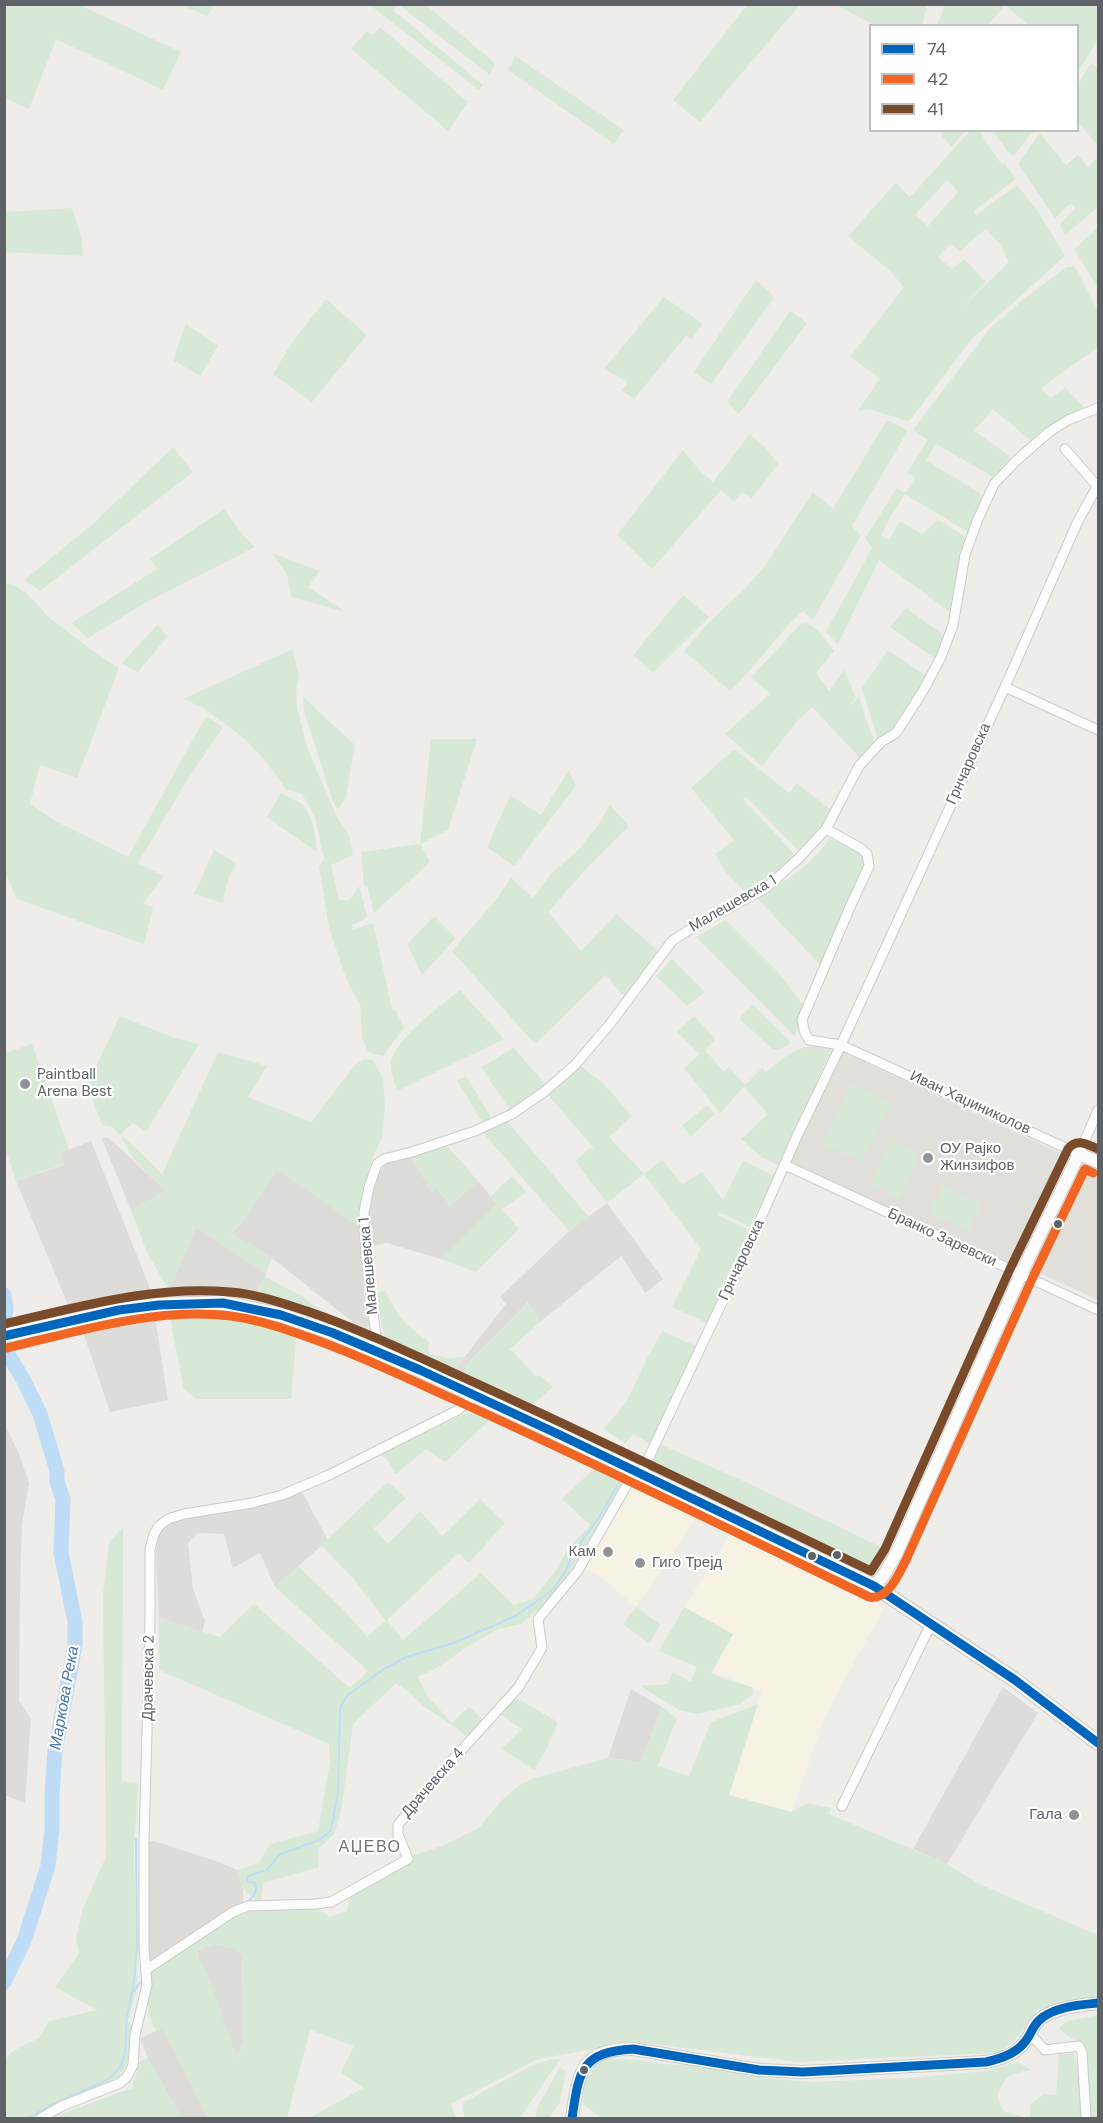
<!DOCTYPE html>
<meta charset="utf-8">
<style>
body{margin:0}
#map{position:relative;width:1103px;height:2123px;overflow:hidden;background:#eeede9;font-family:"DM Sans",sans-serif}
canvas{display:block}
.frame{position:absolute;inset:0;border:6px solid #5e6166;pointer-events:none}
.legend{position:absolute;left:869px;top:24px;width:210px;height:108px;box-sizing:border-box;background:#fff;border:2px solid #bfc0c2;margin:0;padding:8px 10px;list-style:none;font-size:18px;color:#5e6166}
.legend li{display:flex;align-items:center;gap:12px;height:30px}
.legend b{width:30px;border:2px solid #bfc0c2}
</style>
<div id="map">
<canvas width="1103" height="2123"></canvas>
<div class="frame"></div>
<ul class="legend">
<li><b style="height:8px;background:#0065bd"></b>74</li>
<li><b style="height:8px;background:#f26522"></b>42</li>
<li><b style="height:8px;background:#7a4b2a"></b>41</li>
</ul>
</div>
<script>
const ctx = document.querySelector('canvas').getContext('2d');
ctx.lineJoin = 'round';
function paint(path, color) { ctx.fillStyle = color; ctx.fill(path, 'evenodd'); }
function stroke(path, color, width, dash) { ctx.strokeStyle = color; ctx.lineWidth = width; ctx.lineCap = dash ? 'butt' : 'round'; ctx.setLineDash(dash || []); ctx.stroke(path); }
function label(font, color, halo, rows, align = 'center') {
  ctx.font = font + ' "DM Sans",sans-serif'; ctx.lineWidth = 4.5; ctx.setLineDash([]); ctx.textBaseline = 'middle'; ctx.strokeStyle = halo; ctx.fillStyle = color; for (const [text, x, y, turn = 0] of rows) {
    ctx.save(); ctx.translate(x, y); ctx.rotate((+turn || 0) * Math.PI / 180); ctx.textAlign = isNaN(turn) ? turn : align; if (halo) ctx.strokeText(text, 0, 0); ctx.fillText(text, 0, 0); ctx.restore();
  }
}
paint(new Path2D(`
 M629 1474 700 1509 671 1558 636 1607 604 1579 575 1564Z
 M735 1527 778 1548 884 1608 825 1716 792 1812 729 1795 762 1691 713 1672 733 1634 684 1607Z`), '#f6f2e4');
paint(new Path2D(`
 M105 1137 110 1139 166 1191 131 1210 102 1139Z
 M91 1141 152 1293 143 1298 71 1312 16 1181 64 1165 60 1153Z
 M411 1157 432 1192 437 1189 450 1205 478 1181 497 1204 441 1259 387 1243 366 1247 364 1212 373 1186 384 1164Z
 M277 1169 359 1226 364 1292 370 1322 368 1328 354 1323 272 1258 231 1233 242 1222Z
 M607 1203 663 1279 645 1293 621 1256 540 1322 528 1302 466 1365 462 1377 451 1374 506 1304 500 1297 569 1231Z
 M196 1227 266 1273 255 1297 169 1291Z
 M155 1316 168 1400 110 1412 83 1332Z
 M5 1425 20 1456 29 1484 22 1524 20 1594 19 1701 31 1719 25 1803 5 1795Z
 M302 1492 328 1540 275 1587 260 1553 233 1568 224 1534 198 1533 188 1543 193 1589 205 1621 202 1632 159 1618 156 1559 157 1535 164 1526 193 1517 271 1504Z
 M1003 1687 1038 1713 947 1864 913 1849Z
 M631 1689 662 1707 641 1762 608 1758Z
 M154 1841 219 1862 237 1870 243 1889V1903L156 1959 148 1962 146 1842Z
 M214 1944 234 1948 242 1955 244 2042 236 2059 198 1959 197 1951Z
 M163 2028 200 2100 208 2118H181L148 2058 140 2038Z`), '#dedcd9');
paint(new Path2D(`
 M840 1051 1067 1156 1016 1266 789 1161Z
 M1083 1162 1098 1169V1300L1033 1270Z`), '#e1dfd9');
paint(new Path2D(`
 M4 5H80L181 52 163 90 56 39 29 109 5 98Z
 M181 5H214L207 16Z
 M370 5H397L393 10 483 85 479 90Z
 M399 5H426L495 63 490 75Z
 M747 5H800L700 122 673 100Z
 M836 5H927L922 26 874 25Z
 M945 5H1098V39L1078 72V26L1028 25 1005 5 988 25H937Z
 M380 27 468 102 448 131 351 49 366 32 373 35Z
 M515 56 624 130 614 144 508 70Z
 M1091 63 1098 68V145L1078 123V84Z
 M944 131V130L965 131 952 147 941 135Z
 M970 131H979L1002 165 1004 163 1016 179 974 211 976 215 1017 185 1037 210 1065 256 970 341 911 419 908 421 868 409 858 411 880 378 850 357 904 287 890 271 848 236 896 183 910 197ZM947 180 958 192 928 226 915 215ZM986 229 1000 244 1009 262 961 308 986 282 964 259 952 269 938 257 950 244 960 251Z
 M993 131H1033L1014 156 1008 152Z
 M1040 133 1066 165 1078 155 1088 167 1098 157V207L1065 235 1060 224 1076 208 1071 203 1055 218 1018 164Z
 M4 195 6 212 72 208 81 236 83 256 5 252Z
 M1098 228V288L1074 249Z
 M1067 267H1075L1098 311V347L1041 388 1051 398 1065 387 1087 411 1031 441 993 409 974 431 1011 457 993 477 936 444 926 460 986 497 968 532 905 494 891 515 881 535 889 540 900 521 922 534 938 520 968 538 954 615 879 560 838 644 826 632 872 548 865 538 897 488 905 493 915 478 907 473 928 440 913 430 990 328 1035 290Z
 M756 280C762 286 770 291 774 298L711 384 694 372Z
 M664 297 703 324 691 340 686 336 634 399 622 390 628 382 604 369Z
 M326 299 367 335 312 402 273 374 291 344Z
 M790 311 807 323 739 414 727 402Z
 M186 324 218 346 200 376 173 360Z
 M887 420 908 430 852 526 861 535 813 620 803 611C776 635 757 666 730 691L684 651 711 620 745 589 765 566 813 492 833 509Z
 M750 434 765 447 778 464 752 498 742 492 734 502 721 490 652 569 617 535 683 450 700 471 713 482Z
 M173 447 193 472 40 591 24 580 93 524Z
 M224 509 243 535 255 547 143 604 88 638 71 623 157 569 150 559Z
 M272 553 320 571 308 587 346 612 291 597 287 574Z
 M7 583C27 587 38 609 54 621 75 638 97 654 119 668L77 778 40 765 30 804 57 822 128 857 206 716 223 727 186 782 138 863 164 876 143 903 153 908 144 944 17 899 5 873 4 602Z
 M683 595 709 617 653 673 633 655Z
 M906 608 947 637 937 660 890 627Z
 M806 623C818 627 826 641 834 651L816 673 829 691 844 670 856 698 850 705 859 698 875 745 861 759 812 707 798 720 762 766 725 734 770 694 751 677 800 625Z
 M158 624 167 637 138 672 122 663Z
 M293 649 299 677 296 691 297 707 308 750 337 817 349 835 353 855 331 865 339 900H350L359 886 367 916 364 920 352 925 353 930 373 923 392 1009 396 1011 404 1028 383 1056 368 1052 362 1038 360 1004 347 981 329 928 319 867 324 859 315 817 302 794 286 789 263 758 246 740 202 707 183 699Z
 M888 650 928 677 893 732 879 743 862 688Z
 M303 697 355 745 346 798 338 809 333 802 304 711Z
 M431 739H477L448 830 420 844 430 862 374 913 367 885 364 886 361 852 420 844Z
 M734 749 789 793 797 783 832 811 813 842 801 853 745 796 743 799 796 856 767 881 747 894 726 872 715 854 734 840 691 788Z
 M569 770 576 786 514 866 487 847 510 795 541 815Z
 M281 793C290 798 301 801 306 809 314 819 316 840 317 852L267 817Z
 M610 805 629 826 587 868 548 912 581 951 616 914 658 951 626 999 606 975 535 1044 452 951 495 901 511 878 533 898 551 874 579 849 598 825Z
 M829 839 859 849 866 858 863 876 822 967 757 898C784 881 812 866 829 839Z
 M214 850 236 863 226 885 223 903 194 894Z
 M434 916 456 938 422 975 407 944Z
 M726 920 780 974 804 1006 795 1037 696 937Z
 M672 959 705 992 687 1006 656 976Z
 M460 990 504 1039 397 1091C395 1083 391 1075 391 1067 390 1041 441 1006 460 990Z
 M753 1005 791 1043 779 1050 772 1049 739 1018Z
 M120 1016 172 1037 199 1044 146 1132 133 1123 120 1135 136 1148 162 1174 218 1052 267 1066 248 1097 311 1122 355 1065 365 1059 373 1060 383 1078 385 1108 382 1137 369 1167 359 1226 277 1170 242 1222 231 1233 272 1258 266 1273 196 1227 169 1291 146 1250 131 1210 166 1191 135 1161 120 1135 111 1126 102 1125 87 1085Z
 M694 1016 716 1039 705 1050 724 1072 729 1067 745 1085 762 1068 766 1072C792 1051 798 1044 833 1047L789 1140 780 1166 761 1157 741 1139 768 1114 744 1087 720 1113 684 1068 700 1054 677 1032Z
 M32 1044 69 1149 60 1153 64 1164 16 1181 5 1147V1053Z
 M514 1048 547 1086 511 1112 481 1067Z
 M579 1065 603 1083 632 1116 609 1137 644 1174 662 1160 682 1184 702 1172 723 1200 743 1161 774 1176 750 1227 719 1212 718 1215 749 1230 707 1323 672 1307 701 1249 644 1174 607 1203 575 1161 590 1148H594L548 1095Z
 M466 1076 493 1120 483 1124 457 1080Z
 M851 1083 891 1102 862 1162 823 1144Z
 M707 1105 715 1114 691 1136 682 1126Z
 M507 1121 589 1217 569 1231 483 1133Z
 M891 1141 920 1155 900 1198 871 1184Z
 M447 1147 451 1150 478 1181 450 1205 437 1189 432 1192 411 1157Z
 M512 1176 526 1192 502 1209 519 1229 476 1272 441 1259 497 1204 491 1196Z
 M943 1186 981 1204 969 1231 930 1213Z
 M264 1276 303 1297 333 1319 366 1333 367 1338 358 1336 309 1315 255 1301V1297Z
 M386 1291C399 1320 404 1323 429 1342L428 1348 430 1354 446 1358 464 1357 451 1374 445 1377 387 1347 374 1292Z
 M529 1302 540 1322 510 1349 537 1377 539 1375 553 1387 525 1412 462 1377 466 1365Z
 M169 1313 285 1326 297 1331 291 1399H196L184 1390Z
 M662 1331 696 1346 651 1444 633 1434 625 1443 604 1429 627 1401 649 1354 653 1355 650 1353Z
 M486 1413 494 1416 445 1462 426 1449 396 1474 386 1458 380 1455 464 1414Z
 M657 1443 739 1479 896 1554 874 1586 641 1474Z
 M598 1465 625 1474 626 1479 556 1594 521 1624 498 1629 465 1648 437 1668 418 1677 428 1697 452 1723 469 1707 485 1721 468 1738C455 1726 440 1717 425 1707 412 1697 412 1691 395 1684L353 1724 341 1812 334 1834 318 1849 319 1867 263 1883 261 1901C285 1903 311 1901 330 1917L347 1911 350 1894 399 1860 445 1845 479 1828 502 1800 521 1784 535 1778 608 1758 641 1762 662 1707 677 1718 658 1766 689 1776 711 1722 758 1704 729 1795 792 1812 807 1803 831 1808 829 1814 947 1864 979 1884 1098 1935V2000L1038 2009 1014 2041 997 2053 798 2062 635 2042 538 2059 451 2104 456 2118H309L363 2088 341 2072 354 2046 310 2030 287 2118H208L163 2029 156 2031 149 2015 148 2001 152 1988 148 1962 156 1959 243 1903 259 1901C245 1895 241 1885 237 1870L259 1863 270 1844 318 1831 330 1762 329 1744 159 1670V1618L220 1637 254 1604 350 1688 368 1671 275 1587 298 1566 346 1612 367 1637 386 1621 352 1577 321 1545 388 1482 406 1498 374 1528 388 1544 420 1511 442 1536 480 1499 505 1523 469 1563 458 1553 387 1620 403 1640 481 1573 514 1605 533 1599 557 1569 567 1550 590 1525 562 1499ZM214 1944 234 1948 242 1955 244 2042 237 2058 207 1972 198 1959 197 1951Z
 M123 1527 122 1781 138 1783 134 1852 137 1988 128 2021 134 2028 127 2064 118 2078 98 2090 37 2118H5V2059L13 2051 39 2038 49 2021 97 2010 55 1987 79 1953 76 1939 83 1908 105 1859 106 1852 103 1594 109 1542Z
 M636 1607 660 1624 650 1644 623 1624Z
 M684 1607 733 1634 711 1673 728 1680 752 1687 753 1694 738 1705 697 1714 679 1710 640 1686 667 1684 673 1672 691 1682 697 1667 659 1651Z
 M518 1699 558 1722 546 1750 534 1770 502 1749 522 1729 499 1713 513 1700Z
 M1098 2015V2118H1028L1030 2117V2105L1044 2094 1056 2095 1059 2054 1074 2053 1079 2078 1086 2055 1084 2042 1072 2039 1059 2029 1065 2022Z
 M148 2058 181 2118H60L59 2115 132 2088 139 2062Z
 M552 2059H560L520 2118H465L462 2109 464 2102 533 2065Z
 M608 2059 641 2060 664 2064 698 2066 765 2078 810 2082 908 2078 986 2071 1018 2062 1031 2070C1010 2074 1006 2075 997 2095 1004 2119 1005 2108 1023 2118H603L583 2105 584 2087 596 2062Z
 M560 2067 566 2072 560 2102 549 2118H535L538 2106Z`), '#d7e9d6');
stroke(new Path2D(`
 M247 1902C253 1897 259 1891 255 1883L247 1881 248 1876 267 1870 280 1854 320 1840 331 1830 338 1792 340 1712 341 1705 348 1695 384 1669 406 1657 454 1643 515 1616 552 1591 565 1572 574 1552 598 1519 624 1474
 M134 1991 143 1979
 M29 2118 49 2106 107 2080 116 2072 122 2063 125 2052 127 2015 134 1982 137 1948 136 1839`), '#bfdcf6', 2);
stroke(new Path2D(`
 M4 1295 6 1309 4 1320
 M4 1348 23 1379 40 1414 57 1471V1482L63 1499 61 1552 75 1622V1645L55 1751 52 1795V1829L48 1866 24 1941 4 1982`), '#bfdcf6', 15);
const minor = new Path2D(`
 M1065 449 1097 486
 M1005 687 1098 730
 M826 829 862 849 867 854 869 866 850 907 802 1020 805 1033 809 1040 841 1045 1079 1154 1098 1110
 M785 1165 1098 1310
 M378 1352 366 1257 364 1212 369 1187 377 1164 384 1159 412 1152 475 1131 512 1114 544 1092 575 1065 610 1024 672 941 692 928 766 888 798 859 826 829 859 766 881 742 896 733 923 691 941 657 953 625 965 555 978 519 994 484 1017 460 1049 432 1068 420 1098 408
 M641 1474 750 1243 797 1136 841 1045 1005 687 1078 521 1098 485
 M842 1806 931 1624
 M147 1969 233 1912 248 1906 316 1904 331 1902 408 1859 398 1834V1825L437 1777 518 1688 542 1648 538 1619 577 1572 635 1471
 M1030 2034 1045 2050 1079 2046 1082 2052 1086 2118
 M41 2118 62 2106 120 2083 127 2077 133 2065 135 2035 147 1985 144 1947V1841L150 1621V1549L154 1534 159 1526 168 1519 184 1514 252 1503 282 1495 329 1475 458 1410 475 1396`);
const tertiary = new Path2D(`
 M874 1586 884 1575 896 1554 1021 1274 1079 1154 1098 1162
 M572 2118C579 2075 579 2048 633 2049L759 2070 803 2072 986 2062C1006 2058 1019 2053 1029 2036 1031 2032 1033 2026 1036 2023 1048 2008 1081 2005 1098 2003`);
const secondary = new Path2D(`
 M4 1336 119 1310 159 1305 223 1303 281 1315 333 1333 420 1370 558 1434 874 1586 1015 1680 1098 1743`);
stroke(minor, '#cacbcb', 11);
stroke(tertiary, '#cacbcb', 14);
stroke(secondary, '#c9c9c9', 16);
stroke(minor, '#fcfcfc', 9);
stroke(tertiary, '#fcfcfc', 12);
stroke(secondary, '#fcfcfc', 14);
stroke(new Path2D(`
 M4 1336 119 1310 159 1305 223 1303 281 1315 333 1333 420 1370 558 1434 874 1586 1015 1680 1098 1743
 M572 2118C579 2072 580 2052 633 2049L759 2070 803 2072 986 2062C1004 2058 1020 2052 1029 2036 1033 2028 1036 2022 1043 2017 1059 2006 1080 2005 1098 2003`), '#0065bd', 9);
stroke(new Path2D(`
 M7 1348C79 1331 156 1307 231 1316 254 1319 277 1326 299 1334 352 1352 402 1376 453 1399 593 1462 731 1530 869 1597 888 1601 899 1573 906 1560L1032 1279 1085 1169 1093 1173`), '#f26522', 9);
stroke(new Path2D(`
 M4 1324C78 1307 154 1285 230 1292 257 1294 282 1303 307 1311 359 1329 408 1352 458 1375 597 1438 734 1505 871 1571L885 1549 1010 1269 1068 1149C1077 1137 1088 1145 1098 1149`), '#7a4b2a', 9);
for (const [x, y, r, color] of [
 [25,1084,6,"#909294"],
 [928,1158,6,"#909294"],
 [1058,1224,5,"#5e6166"],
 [608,1552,6,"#909294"],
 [837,1555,5,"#5e6166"],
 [812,1556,5,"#5e6166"],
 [640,1563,6,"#909294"],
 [1074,1815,6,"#909294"],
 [584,2070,5,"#5e6166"]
]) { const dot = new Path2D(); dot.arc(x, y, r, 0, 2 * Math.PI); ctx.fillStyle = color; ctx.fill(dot); stroke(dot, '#fff', 2); }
label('15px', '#5e6166', '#fff', [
 ["Грнчаровска",969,764,-66],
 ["Малешевска 1",733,904,-30],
 ["Иван Хаџиниколов",970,1103,25],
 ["Бранко Заревски",942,1238,25],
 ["Грнчаровска",742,1260,-65],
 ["Малешевска 1",369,1266,-95],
 ["Драчевска 2",149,1678,-89],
 ["Драчевска 4",433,1783,-49]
]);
label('15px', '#5e6166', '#fff', [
 ["Paintball",37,1075],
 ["Arena Best",37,1092],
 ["ОУ Рајко",940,1149],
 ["Жинзифов",940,1166],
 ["Кам",596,1552,"right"],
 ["Гиго Трејд",652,1563],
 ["Гала",1062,1815,"right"]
], 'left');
label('italic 16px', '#4874ae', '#fff', [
 ["Маркова Река",65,1698,-80]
]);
ctx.letterSpacing = '1.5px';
label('16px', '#6f7378', '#fff', [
 ["АЏЕВО",370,1848]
]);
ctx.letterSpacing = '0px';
</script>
